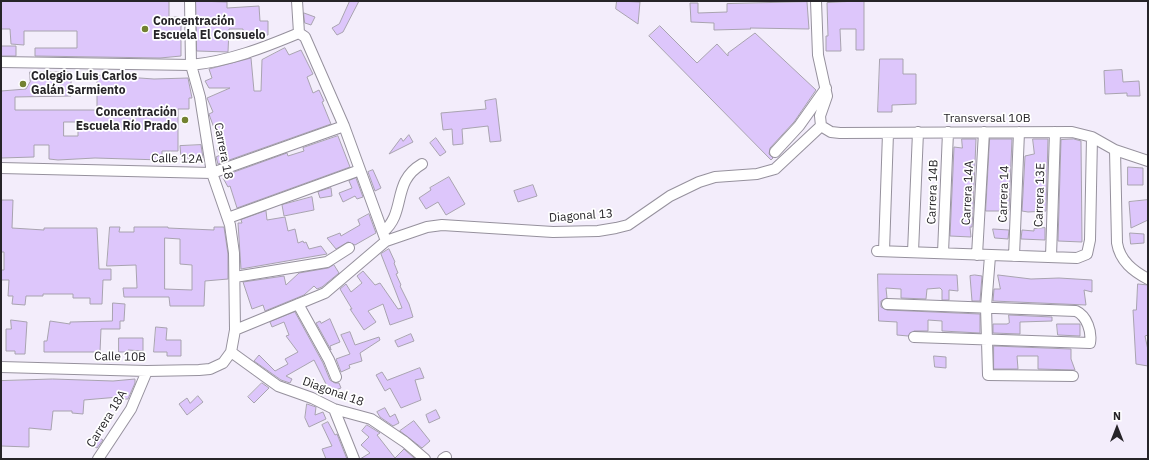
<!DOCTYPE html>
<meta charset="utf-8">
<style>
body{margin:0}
#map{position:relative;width:1149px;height:460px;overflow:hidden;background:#f3edfb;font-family:"IBM Plex Sans",sans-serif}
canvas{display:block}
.frame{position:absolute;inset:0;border:2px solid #262428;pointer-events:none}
.north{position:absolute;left:1097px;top:408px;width:40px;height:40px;-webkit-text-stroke:3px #fff;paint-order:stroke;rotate:0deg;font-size:11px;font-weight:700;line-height:16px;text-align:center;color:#262428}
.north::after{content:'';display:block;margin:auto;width:14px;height:18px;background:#262428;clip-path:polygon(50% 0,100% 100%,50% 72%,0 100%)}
</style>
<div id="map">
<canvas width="1149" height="460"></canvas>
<div class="frame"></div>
<div class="north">N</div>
</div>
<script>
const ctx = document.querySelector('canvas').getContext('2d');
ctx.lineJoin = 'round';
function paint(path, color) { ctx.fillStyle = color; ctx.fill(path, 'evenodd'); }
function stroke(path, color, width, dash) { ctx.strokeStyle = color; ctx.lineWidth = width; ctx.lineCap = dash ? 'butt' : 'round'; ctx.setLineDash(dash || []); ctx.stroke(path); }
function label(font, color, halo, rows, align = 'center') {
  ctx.font = font + ' "IBM Plex Sans",sans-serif'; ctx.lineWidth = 3.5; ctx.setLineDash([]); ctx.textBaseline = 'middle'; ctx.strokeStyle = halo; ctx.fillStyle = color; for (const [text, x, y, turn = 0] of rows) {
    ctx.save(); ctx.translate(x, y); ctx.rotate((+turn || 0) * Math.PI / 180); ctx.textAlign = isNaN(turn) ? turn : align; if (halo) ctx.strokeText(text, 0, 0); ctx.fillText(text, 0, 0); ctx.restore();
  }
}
const building = new Path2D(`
 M2 1H169V17H179L181 21V56L160 58 35 56V48H77V31H24V45L11 44 10 29H1Z
 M196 1 227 2V8L259 6 260 21H268V35L243 36V29H229L228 52 197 51Z
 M350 1H359L343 32 337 35 332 28 339 24Z
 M617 1 640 2 638 24 616 9Z
 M864 1V50H856V29H840L841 51H826V36H828L827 3Z
 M807 2 809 29 750 28 751 29 714 30V23L691 22 690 3H698V13L727 12V4Z
 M304 13 315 17 311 25 305 23Z
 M660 26 697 63 717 44 728 56V53L755 33 816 90 794 122 770 148 769 154 773 158 771 160 649 36Z
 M1 46H16V56H1Z
 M285 48 289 55 301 50 313 74 307 77 313 93 319 90 324 101 322 102 331 124 218 164 216 157 220 155 217 149 221 147 210 117 209 114 213 112 207 98 230 88H209L205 81 212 78 209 69 251 58 254 91H261L262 60Z
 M880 59H903V74H916V104L892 105V112H878Z
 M1122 70 1123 82 1139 81 1140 96H1127V93L1105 94 1104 71Z
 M30 72H71V96L15 97V110H97V75L154 79 188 78 192 98H189V109H178V151H162V160L95 158 58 160 49 159V145H34V157L1 158V91L26 89 30 82ZM64 122H78V136H64Z
 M496 99 501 141 490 142 488 126 462 129 463 144 453 145 452 129 443 130 441 113 486 109 485 101Z
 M409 135 413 142 389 154 401 138 403 141Z
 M338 136 350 167 237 208 230 186 228 187 223 178 234 172 287 153 288 156 304 151 303 148Z
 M436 138 446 152 440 156 430 143Z
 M962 139H976L973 210 972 227H970L971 237 950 236 954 147 962 148Z
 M990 139H1012L1009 210 1007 211H986Z
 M1033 139H1048L1046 211 1028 212 1022 211 1025 156 1034 154Z
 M1074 139 1081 141 1082 242 1058 241 1061 140Z
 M201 145 203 158H181L180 146Z
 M1128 167 1143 168V185H1128Z
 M373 170 381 188 375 191 368 172Z
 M449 177 465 204 446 215 438 202 426 209 419 198 431 190 430 188Z
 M356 178 363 197 357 199 355 196 343 202 339 193 352 188 349 181Z
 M533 185 537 196 518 202 514 191Z
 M331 188 332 196 320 198 318 192Z
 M312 197 314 210 284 216 282 205Z
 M2 200H13L12 228 44 230V228H97L99 269H111V280H103L102 304H90V298H73V294H43V296H26L25 305 12 304 13 296H8L9 280H1V270H4V252H1Z
 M1148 200V220L1131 228 1129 202Z
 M266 211 267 220 285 217 288 231 295 229 298 243 303 241 304 243 306 242 309 249 321 246 327 254 241 269 238 223H242L241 220Z
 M369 214 376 233 355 245 348 242 336 249 327 238 340 233 341 236 360 225 358 220Z
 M110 227H120L119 232H134V227H168V228L214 230V227H224L228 254V279L205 281 204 306H170L169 297H124L123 288H137L136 265 107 266ZM165 238 180 239V264L192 265V290L165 289Z
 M1045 228V240L1021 239 1022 230 1034 231V229Z
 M993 229 1009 230 1008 239 995 238Z
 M1130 233 1144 234V243L1131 244Z
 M389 249 395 262 394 263 398 273 396 274 401 285 400 286 409 304 413 317 390 325 383 304 368 311 376 322 364 330 350 309H352L340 289 346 284 351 292 362 283 357 276 363 271 375 285 380 283 398 309 402 308 381 254Z
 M334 265 339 273 322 287 317 289 314 286 304 295 265 311 263 305 252 309 243 282 284 276 286 285 299 273 328 268Z
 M878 274 957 275 958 291 949 290V300H942V290L940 288 927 289 926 299 901 298V289L886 288 887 298 881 301V307L887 310 980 314V333L942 331V321L928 320V331H914L908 336 897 335V322L879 321Z
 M975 275 982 276 980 301H972L970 276Z
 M998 275 1031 279 1059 278 1092 280V292L1084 290 1086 305 993 301 994 289H1000Z
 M1138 284 1148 285V335L1145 336 1148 350V366L1136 364 1133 310H1136Z
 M113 303 125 304 124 321H120V329H101L100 352H44V341H47L50 321 70 324V322L112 321Z
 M295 312 323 363 330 380 335 383H339L341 388 325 394 321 386 326 384 314 360 286 376 292 379 290 383 281 380 254 361 259 355 275 371 288 364 285 359 298 352 286 336 289 335 284 322 272 327 270 322Z
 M1009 315 1052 317V321L1020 322V334L993 333V324H1007L1009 323Z
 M330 319 340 342 330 346 331 350 316 323 320 321 321 323Z
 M11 320 27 322 25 354H15V351H6V329H11Z
 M1057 324H1080V336L1058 335Z
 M156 327 167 328 166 340H181V356H167V352H154Z
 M350 332 355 345 379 337 380 340 360 353 362 361 349 365 350 368 341 372 336 359 350 354 341 335Z
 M411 334 414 341 398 347 395 341Z
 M119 338H143V351L128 350V352H119Z
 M994 346 1071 349V359L1075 370 1038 369V356H1017L1018 369H994Z
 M934 356 946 357V368L935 367Z
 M420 368 424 378 415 380 421 400 401 408 390 388 385 391 376 375 382 372 387 380Z
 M53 379 113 381 135 379V383L128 399H119V397L84 400 83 414 72 413V411H53L51 430 29 428V447L1 446V381Z
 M262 383 269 388 254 403 248 397Z
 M198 396 203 402 187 415 179 404 187 398 190 403Z
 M307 404 316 407 315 415 323 412 326 419 309 427 305 418Z
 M385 408 390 417 395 414 399 423 393 426 380 417 377 412Z
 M436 410 440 418 429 423 426 415Z
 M414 421 430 441 422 448 400 431Z
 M328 422 335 435 337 434 347 459H326L322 449 332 446 322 425Z
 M367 425 380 433 377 435 395 458 404 449 415 459H360L370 453 361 445 369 437 362 431Z
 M98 437 103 440 97 448 93 446Z`);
paint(building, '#ddc6fb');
stroke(building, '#a8a3af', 1);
const minor = new Path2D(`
 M297 1 299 33
 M816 1 818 55 827 96 820 116 821 126
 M299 33 305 37 344 126 386 241
 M1 62 191 65C230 61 263 48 299 33
 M821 126 831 132 840 133 1072 132 1092 137 1115 150 1148 161
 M1115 150 1117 243C1120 261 1133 271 1148 279
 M775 152 799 126 826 88
 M1 168 212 173 344 126
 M228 218 360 170
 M383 232C407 212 391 182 422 164
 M877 251 1077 258 1087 254 1090 240 1092 137
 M884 251 888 133
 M913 252 918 132
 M943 253 948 132
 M977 255 984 132
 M990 256 986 307 988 375 1073 376
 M1014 256 1019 132
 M1051 257 1055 132
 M235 277 327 262 349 248
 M298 304 329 360 336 377
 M887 304 1076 311C1087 316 1092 332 1090 343L914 337
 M235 330 325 293 386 241 427 227 442 225 553 232 598 231 616 228 628 225 670 196 699 182 715 177 757 174 775 169 821 126
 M231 352 278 386 312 398 334 409 371 419 405 442 425 459
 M1 367 147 371 199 370 210 369 223 363 231 352 235 330 234 253 230 225 212 173 200 97 191 65 190 1
 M334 409 354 459
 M98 459 131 409 147 371
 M443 459 446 457`);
stroke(minor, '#96919d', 12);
stroke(minor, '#fff', 10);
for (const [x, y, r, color] of [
 [145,29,4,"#728130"],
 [23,84,4,"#728130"],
 [185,120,4,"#728130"]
]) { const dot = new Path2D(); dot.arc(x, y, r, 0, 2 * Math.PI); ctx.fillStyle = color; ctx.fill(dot); stroke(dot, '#fff', 1.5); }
label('bold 12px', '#262428', '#fff', [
 ["Concentración",153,22],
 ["Escuela El Consuelo",153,36],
 ["Colegio Luis Carlos",31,77],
 ["Galán Sarmiento",31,91],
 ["Concentración",177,113,"right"],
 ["Escuela Río Prado",177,127,"right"]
], 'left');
label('12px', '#262428', '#fff', [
 ["Transversal 10B",987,119],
 ["Carrera 18",223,151,79],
 ["Calle 12A",177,159,1],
 ["Carrera 14B",933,192,-88],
 ["Carrera 14A",968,193,-87],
 ["Carrera 14",1004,194,-88],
 ["Carrera 13E",1040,195,-88],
 ["Diagonal 13",581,216,-4],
 ["Calle 10B",120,357,1],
 ["Diagonal 18",333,392,20],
 ["Carrera 18A",107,419,-58]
]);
</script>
